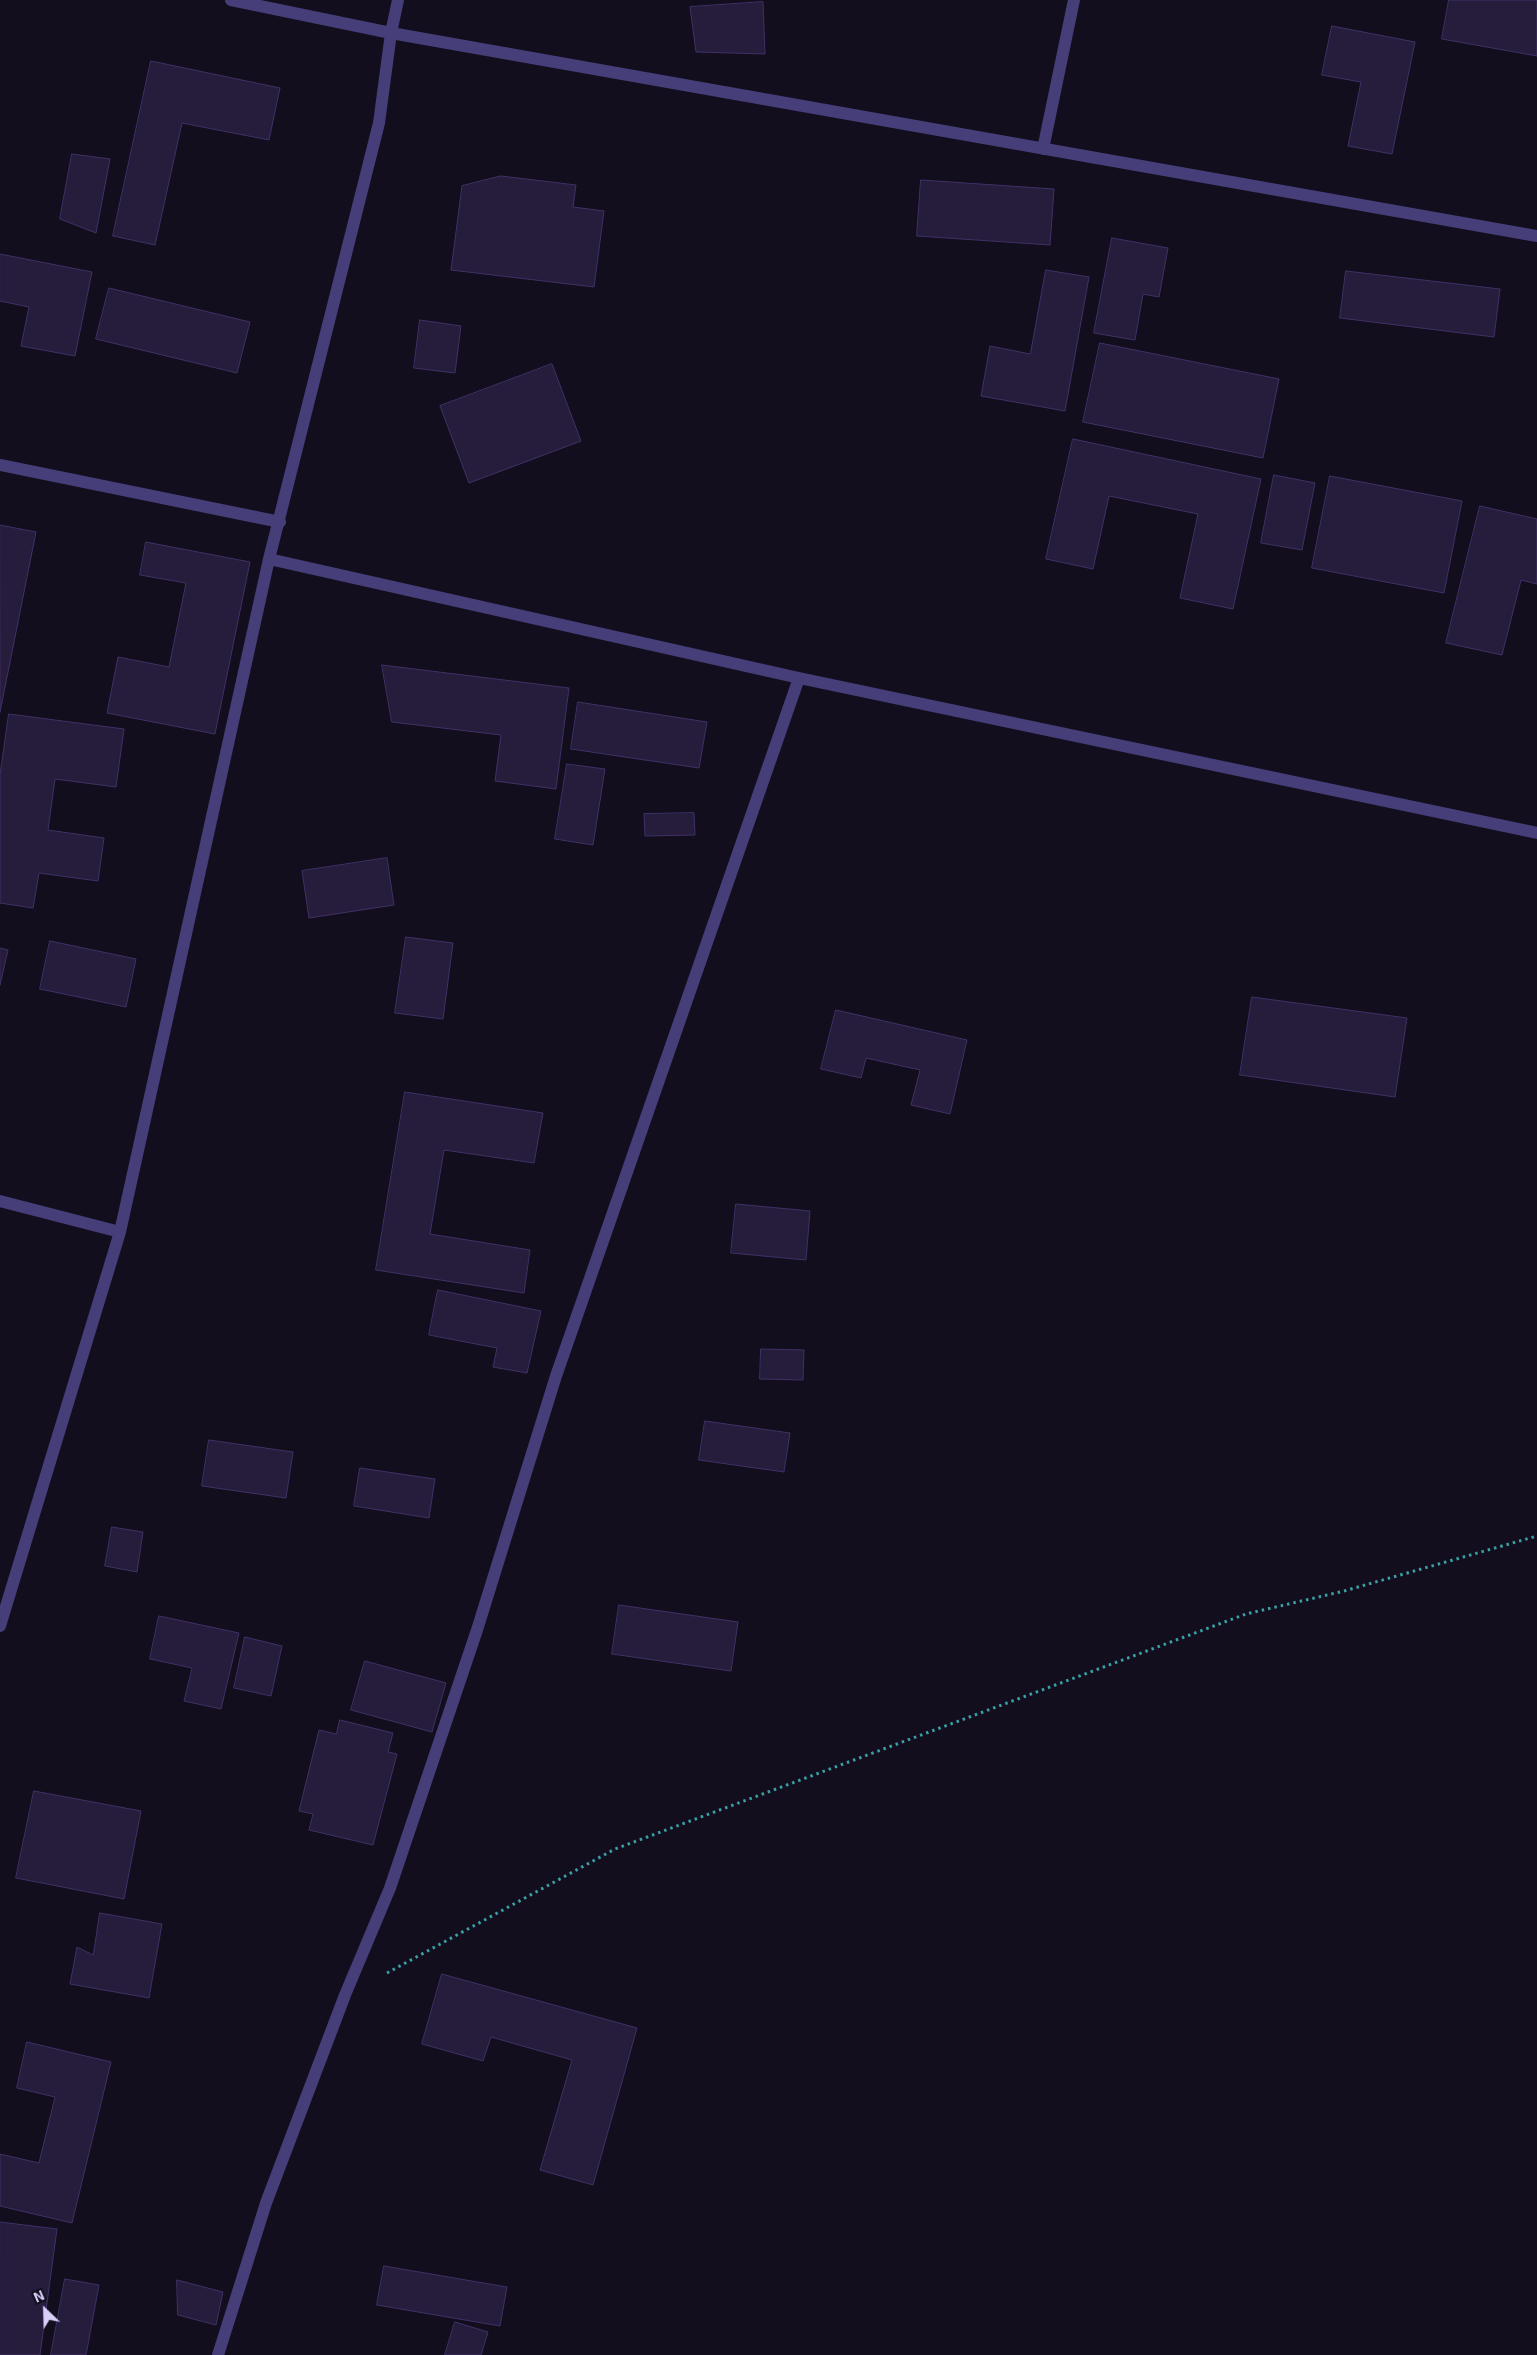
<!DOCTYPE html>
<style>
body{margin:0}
#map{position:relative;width:1537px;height:2355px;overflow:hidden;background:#120e1e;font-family:"Exo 2",sans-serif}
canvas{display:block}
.north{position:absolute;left:20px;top:2285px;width:50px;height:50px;-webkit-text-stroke:4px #120e1e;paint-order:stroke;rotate:336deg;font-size:14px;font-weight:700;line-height:20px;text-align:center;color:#d9d0fa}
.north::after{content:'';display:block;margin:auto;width:18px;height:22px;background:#d9d0fa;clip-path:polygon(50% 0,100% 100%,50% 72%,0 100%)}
</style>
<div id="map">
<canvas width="1537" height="2355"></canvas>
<div class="north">N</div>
</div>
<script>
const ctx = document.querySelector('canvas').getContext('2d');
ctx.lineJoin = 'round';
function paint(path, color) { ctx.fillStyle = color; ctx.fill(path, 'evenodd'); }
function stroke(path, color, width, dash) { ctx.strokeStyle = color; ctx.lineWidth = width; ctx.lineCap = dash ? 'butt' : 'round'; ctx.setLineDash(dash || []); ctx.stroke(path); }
const building = new Path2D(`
 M1449 0H1537V56L1442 39Z
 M763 2 765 54 696 52 690 7Z
 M1332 26 1415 42 1392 154 1348 146 1361 82 1322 75Z
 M151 61 280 88 269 140 182 123 155 245 113 236Z
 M72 154 110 159 96 233 60 219Z
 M501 176 576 185 573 207 604 211 594 287 451 270 462 186Z
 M921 180 1054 189 1050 245 917 236Z
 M1112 238 1168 248 1159 297 1143 294 1135 340 1094 333Z
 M0 254 92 272 75 356 21 346 29 307 0 301Z
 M1046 270 1089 277 1065 411 981 396 990 346 1030 354Z
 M1346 271 1500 289 1494 337 1340 318Z
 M109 288 250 322 237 373 96 339Z
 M420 320 461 326 455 373 414 368Z
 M1100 343 1279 379 1263 458 1083 422Z
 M552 364 581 441 469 483 440 406Z
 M1073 439 1261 479 1233 609 1180 598 1198 514 1109 496 1093 569 1046 559Z
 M1274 475 1315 483 1302 550 1261 543Z
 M1330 476 1462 501 1444 593 1312 568Z
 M1480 506 1537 519V584L1521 580 1502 655 1446 643Z
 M0 525 36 532 0 712Z
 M146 542 250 562 215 734 107 713 118 657 169 667 186 583 140 575Z
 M382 665 569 688 556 789 495 781 501 735 392 722Z
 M578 702 707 722 699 768 571 749Z
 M9 714 124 729 116 787 55 779 48 830 104 838 98 881 39 873 33 908 0 903V775Z
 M567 764 605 769 593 845 555 839Z
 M694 813 695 835 645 836 644 814Z
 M387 858 394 905 309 918 302 871Z
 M406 937 453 943 443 1019 395 1013Z
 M50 941 136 959 126 1007 40 989Z
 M0 948 8 950 0 985Z
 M1252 997 1407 1018 1395 1097 1240 1075Z
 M836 1010 967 1040 950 1114 911 1105 920 1070 866 1058 861 1078 821 1069Z
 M405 1092 543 1113 534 1163 444 1150 430 1234 530 1250 524 1293 376 1270Z
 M736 1204 810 1211 806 1260 731 1253Z
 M438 1290 541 1311 527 1373 493 1367 497 1348 429 1335Z
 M761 1349 804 1350 803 1380 760 1379Z
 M705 1421 790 1433 784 1472 699 1460Z
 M209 1440 293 1452 286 1498 202 1486Z
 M360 1468 435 1479 429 1518 354 1506Z
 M112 1527 143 1532 137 1572 105 1566Z
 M619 1605 738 1622 731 1671 612 1654Z
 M159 1616 239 1633 221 1709 184 1701 192 1668 150 1659Z
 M245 1637 282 1646 271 1696 234 1688Z
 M365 1661 446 1683 432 1732 351 1710Z
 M340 1720 393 1733 388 1752 397 1754 373 1845 309 1830 313 1814 299 1811 319 1730 336 1734Z
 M34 1791 141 1811 124 1899 16 1878Z
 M100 1913 162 1924 149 1998 70 1984 77 1947 93 1955Z
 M442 1974 637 2028 593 2185 540 2170 572 2060 491 2037 483 2061 422 2044Z
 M27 2042 111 2062 72 2223 0 2206V2154L39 2163 55 2097 17 2088Z
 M0 2222 57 2229 40 2355H0Z
 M384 2266 507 2287 500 2326 377 2305Z
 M65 2279 99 2285 86 2355H51Z
 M177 2280 223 2292 216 2325 178 2315Z
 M455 2322 488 2332 481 2355H445Z`);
paint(building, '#261c3c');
stroke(building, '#413166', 1);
stroke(new Path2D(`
 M387 1973 615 1849 1246 1614 1344 1591 1537 1536`), '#3aa0a4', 3, [2.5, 4]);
stroke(new Path2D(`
 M231 0 391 33 1537 236
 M1043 149 1074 0
 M0 465 280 522
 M269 559 799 678 1537 833
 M0 1201 120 1232
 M0 1626 120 1232 269 559 379 123 391 33 398 0
 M218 2355 266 2203 345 1995 390 1888 477 1630 556 1376 799 678`), '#463e78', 12);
</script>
